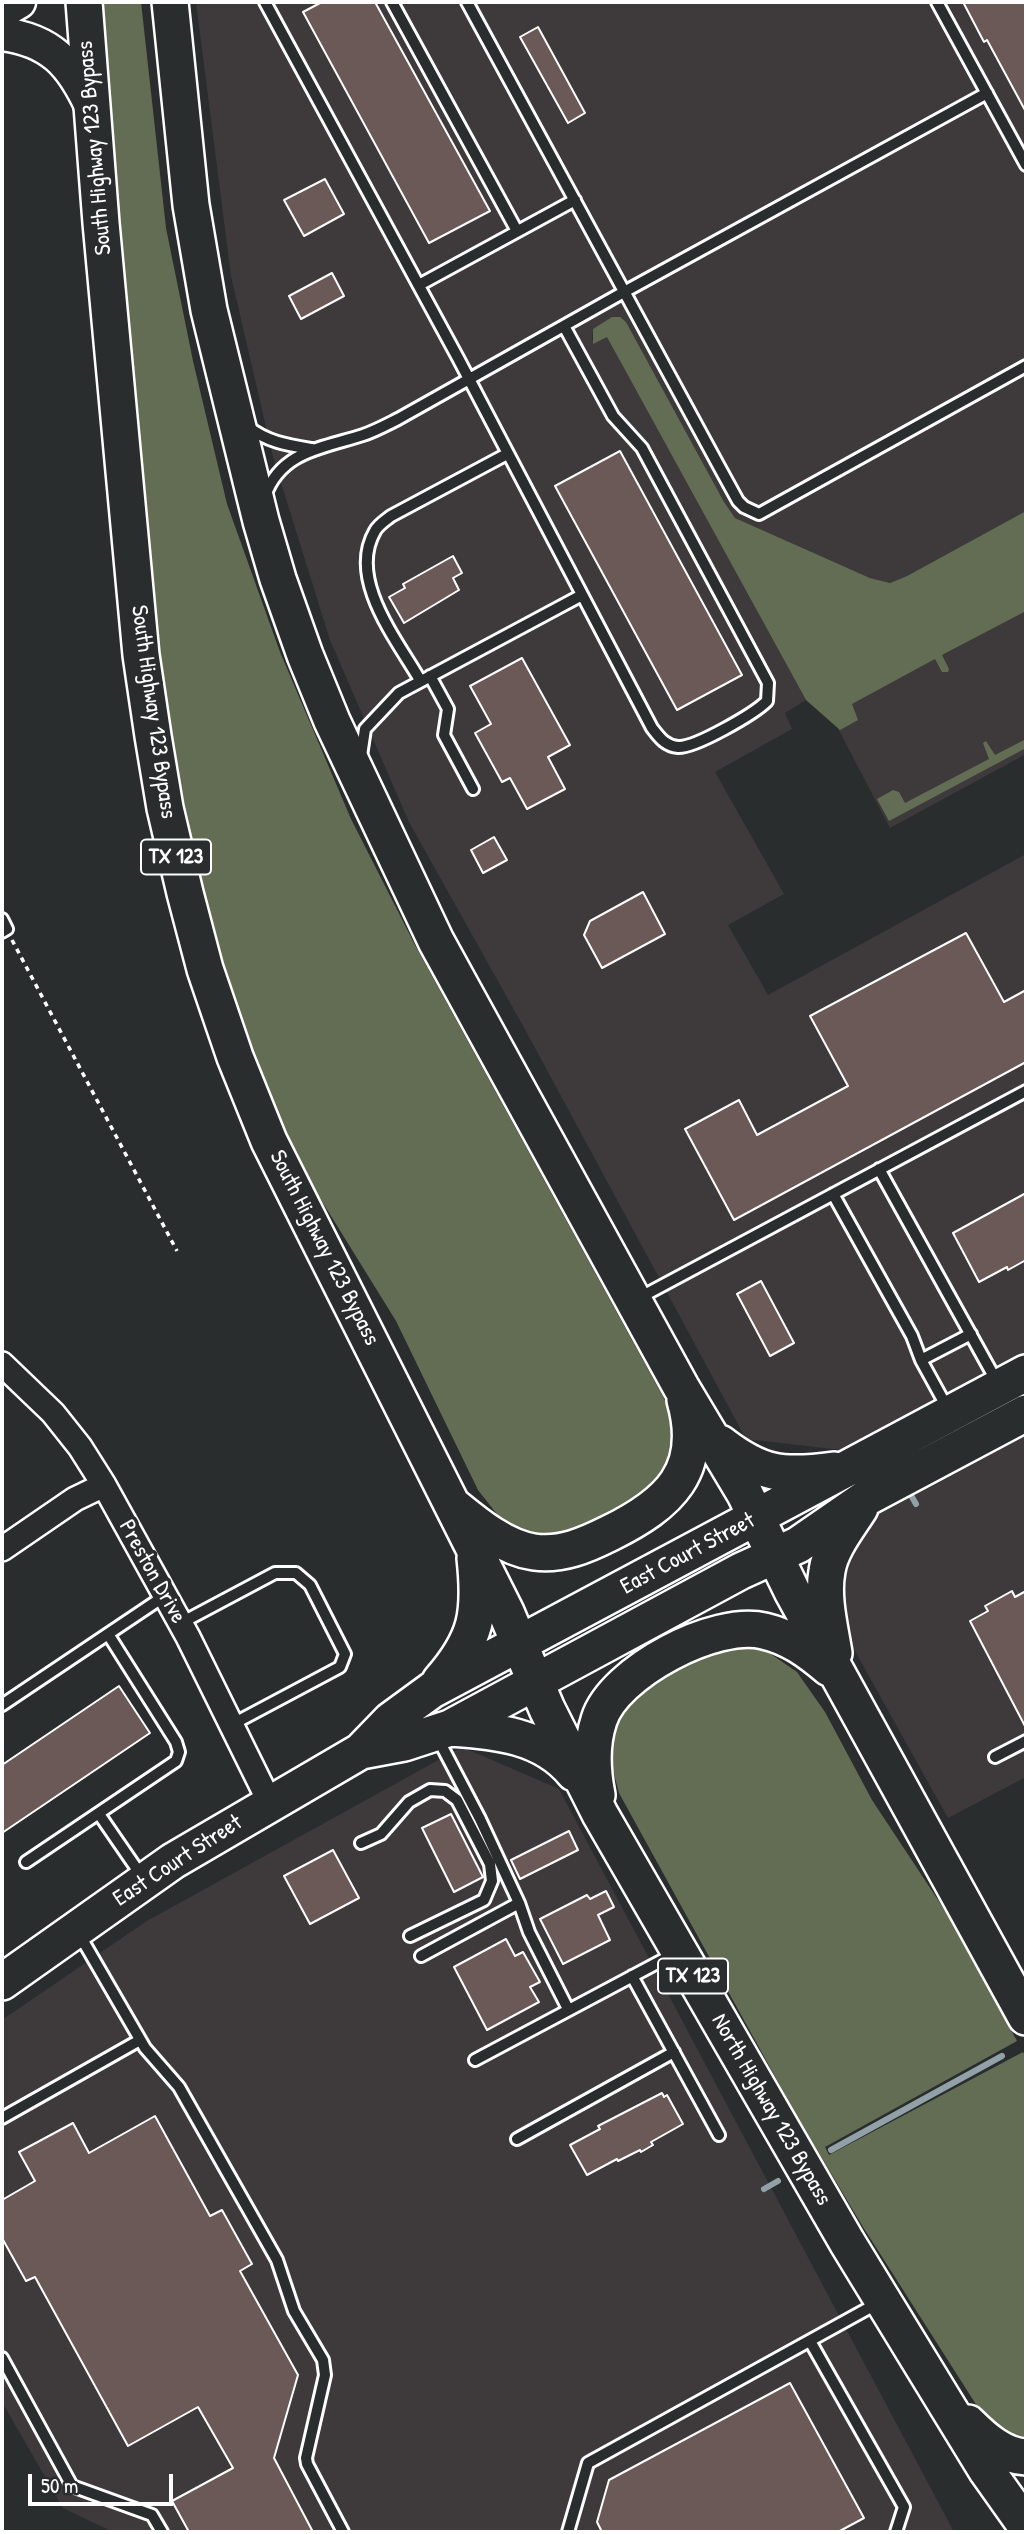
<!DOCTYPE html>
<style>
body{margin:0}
#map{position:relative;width:1028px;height:2534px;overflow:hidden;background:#2a2d2e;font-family:"Patrick Hand",sans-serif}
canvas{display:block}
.frame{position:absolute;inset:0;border:4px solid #fff;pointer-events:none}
.scale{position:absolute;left:28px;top:2474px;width:145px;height:32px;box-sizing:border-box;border:4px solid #fff;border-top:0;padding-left:9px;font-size:21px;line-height:24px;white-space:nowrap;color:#fff;-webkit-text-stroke:5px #2a2d2e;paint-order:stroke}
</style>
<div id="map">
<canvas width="1028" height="2534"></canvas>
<div class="frame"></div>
<div class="scale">50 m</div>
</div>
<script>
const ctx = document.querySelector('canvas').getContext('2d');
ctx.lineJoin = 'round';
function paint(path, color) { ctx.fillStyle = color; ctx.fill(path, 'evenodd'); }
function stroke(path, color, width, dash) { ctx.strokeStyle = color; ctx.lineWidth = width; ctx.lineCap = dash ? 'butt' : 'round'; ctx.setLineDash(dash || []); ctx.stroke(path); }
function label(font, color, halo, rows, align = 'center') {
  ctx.font = font + ' "Patrick Hand",sans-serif'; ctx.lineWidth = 7; ctx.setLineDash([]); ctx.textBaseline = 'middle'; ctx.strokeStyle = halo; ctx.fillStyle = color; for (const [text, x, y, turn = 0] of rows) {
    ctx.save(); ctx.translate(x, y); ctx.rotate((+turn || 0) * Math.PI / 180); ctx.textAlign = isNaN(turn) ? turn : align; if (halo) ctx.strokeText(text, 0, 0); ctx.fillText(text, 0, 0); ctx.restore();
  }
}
paint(new Path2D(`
 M196 2H1026V511L907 576 890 583 870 578 735 518 724 502 626 322 593 329 592 337 593 343 607 336 806 700 785 713 792 729 715 772 784 894 728 925 768 995 1026 854V1352L842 1450 746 1439 527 1033 409 822 330 640 273 457 231 276Z
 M1026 610V754L890 828 831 715Z
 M1026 1430V1777L948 1818 836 1617 833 1606 858 1521Z
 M462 1747 559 1789 954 2532H113L63 2508 2 2402V2020L147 1921Z`), '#3e3a3b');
paint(new Path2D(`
 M104 2H141L166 228 193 361 227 504 280 652 351 819 415 945 666 1402 672 1435 665 1468 641 1501 572 1535 533 1534 500 1518 478 1490 396 1321 284 1140 231 1007 186 833 155 632 138 431 116 222 99 4Z
 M612 317H620L626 322 724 502 735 518 870 578 890 583 907 576 1026 511V611L942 655 949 669 948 672H942L935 659 852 704 858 720 840 730 806 700 607 337 593 344V329Z
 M1026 739V748L889 821 877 799 893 790 899 792 905 803 989 759 983 743 986 741 995 755Z
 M726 1646 762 1648 797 1672 825 1712 872 1800 946 1912 1017 2041 825 2147 829 2155 1023 2052 1026 2058V2441L1008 2438 977 2406 863 2227 795 2113 619 1793 608 1751 619 1711 642 1686 693 1658Z`), '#626d54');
stroke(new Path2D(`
 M912 1497 916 1504
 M831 2150 1002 2056
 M764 2189 778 2181`), '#92a1a8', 6);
const building = new Path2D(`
 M322 2H375L490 211 429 243 303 12Z
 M963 2H1026V112L987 40 984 42Z
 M538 27 585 113 568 123 520 37Z
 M325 179 344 214 304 236 284 200Z
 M332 273 344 296 301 319 289 296Z
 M620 451 742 675 677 710 555 486Z
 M453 556 462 573 453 578 459 590 404 623 389 597 405 588 403 584Z
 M522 658 570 745 548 757 565 789 527 809 510 778 502 782 475 733 491 724 470 686Z
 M494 837 507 860 483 873 471 850Z
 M643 892 665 934 602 968 584 935 590 921Z
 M966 933 1004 1002 1026 990V1062L734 1220 685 1129 739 1100 757 1135 848 1086 810 1016Z
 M1026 1193V1260L1008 1270 1007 1267 979 1282 953 1233Z
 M761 1281 794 1343 770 1356 737 1294Z
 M1012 1591 1015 1597 1026 1591V1728L970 1621 988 1611 985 1606Z
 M119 1686 150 1733 2 1833V1765Z
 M451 1814 483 1877 454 1892 422 1828Z
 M569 1831 578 1850 520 1879 511 1860Z
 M333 1850 359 1898 310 1924 284 1876Z
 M606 1891 614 1907 598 1915 610 1940 563 1964 540 1919 587 1895 590 1899Z
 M506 1939 515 1956 523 1952 540 1982 530 1987 539 2002 487 2030 454 1967Z
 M662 2093 664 2097 667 2095 683 2124 651 2142 653 2145 641 2152 640 2150 618 2161 617 2159 587 2175 570 2145 600 2129 598 2126Z
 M155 2116 210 2216 222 2210 252 2264 240 2271 298 2375 274 2458 313 2532H189L172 2501 233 2468 198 2407 128 2446 35 2277 26 2281 2 2238V2200L35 2181 19 2152 73 2123 89 2153Z
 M790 2383 864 2518 838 2532H602L597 2522 609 2480Z`);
paint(building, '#6b5958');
stroke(building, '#fff', 2);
const service = new Path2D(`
 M265 2 458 358 652 728C659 737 665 746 678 747 695 748 754 714 767 701L768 683 642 448 613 416 564 326
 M392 2 517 231
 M467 2 721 470 738 501 744 507 759 514 1026 366
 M937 2 1026 165
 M419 285 575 200
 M247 426C267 442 287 445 312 449
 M265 496C281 451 323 448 363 435 375 431 386 425 398 419L624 292 987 93
 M430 676 448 709 444 735 473 789
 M420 680C397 640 347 579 375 531 378 525 386 520 391 516L507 454
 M361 756 365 729 399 693 582 595
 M2 919 7 929 2 932
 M879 1169 997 1382
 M833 1194 912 1336 921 1360 949 1411
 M639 1298 1026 1091
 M921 1360 971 1334
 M181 1623 275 1573H296L310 1585 345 1654 340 1667 231 1725
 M2 1705 166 1595
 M437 1737 480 1819 519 1903 529 1932 568 2009
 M995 1757 1026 1741
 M99 1814 143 1878
 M361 1843 381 1834 409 1802 430 1790 445 1791 457 1800 490 1864 492 1881 484 1900 410 1936
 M26 1862 176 1761 179 1752 176 1742 108 1634
 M79 1934 145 2048 179 2087 277 2260 294 2311 323 2360 325 2375 306 2458 307 2464 343 2532
 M421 1956 519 1903
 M632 1976 719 2135
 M475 2060 674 1954
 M2 2118 140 2040
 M517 2139 674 2052
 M810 2341 904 2507 896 2532
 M2 2358 72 2486 152 2515 162 2532
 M568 2532 588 2463 878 2303`);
const minor = new Path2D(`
 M2 1364 53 1413 80 1447 104 1485 188 1637 270 1803
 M2 1549 75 1499 104 1485`);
const secondary = new Path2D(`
 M2 12 19 2
 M2 34C51 40 72 64 92 108`);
const primary = new Path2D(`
 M84 2 101 223 141 655 153 736 165 808 185 893 205 969 235 1057 269 1141 506 1612 547 1709 600 1814 847 2242 987 2471 1026 2526
 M170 2 191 205 209 310 261 521 278 579 305 655 332 721 436 941 681 1387 745 1494 792 1591 1026 2017
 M720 1443C761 1475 783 1477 834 1470
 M455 1507C477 1525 505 1548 534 1552 561 1556 586 1545 610 1533 669 1504 705 1471 685 1400
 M834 1653C830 1628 822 1597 827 1571 830 1549 848 1527 860 1508
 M440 1681C477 1639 481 1613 475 1558
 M450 1728C495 1731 543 1735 574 1773
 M361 1751 404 1743 450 1728 741 1571 798 1545 866 1498 1026 1413
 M597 1795C592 1770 591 1744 599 1720 614 1672 716 1619 764 1631 790 1637 809 1651 829 1668
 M2 1982 173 1861 361 1751 391 1720 432 1690 1026 1373
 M968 2423C984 2439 1003 2456 1026 2457`);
stroke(service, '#fff', 16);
stroke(minor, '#fff', 28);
stroke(secondary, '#fff', 37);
stroke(primary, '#fff', 40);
stroke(new Path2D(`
 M12 940 177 1251`), '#fff', 3.5, [5, 5]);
stroke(service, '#2a2d2e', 10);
stroke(minor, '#2a2d2e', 23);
stroke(secondary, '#2a2d2e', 32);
stroke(primary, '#2a2d2e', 35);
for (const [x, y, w] of [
 [176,857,70],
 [693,1976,70]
]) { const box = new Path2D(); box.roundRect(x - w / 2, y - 17.5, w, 35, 5); ctx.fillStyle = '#2a2d2e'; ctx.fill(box); stroke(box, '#fff', 2); }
label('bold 21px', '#fff', null, [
 ["TX 123",176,857],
 ["TX 123",693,1976]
]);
label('23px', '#fff', '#2a2d2e', [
 ["South Highway 123 Bypass",95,148,-95],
 ["South Highway 123 Bypass",153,712,82],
 ["South Highway 123 Bypass",324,1248,63],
 ["East Court Street",688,1554,-28],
 ["Preston Drive",152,1572,61],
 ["East Court Street",178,1861,-33],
 ["North Highway 123 Bypass",771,2110,60]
]);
</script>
